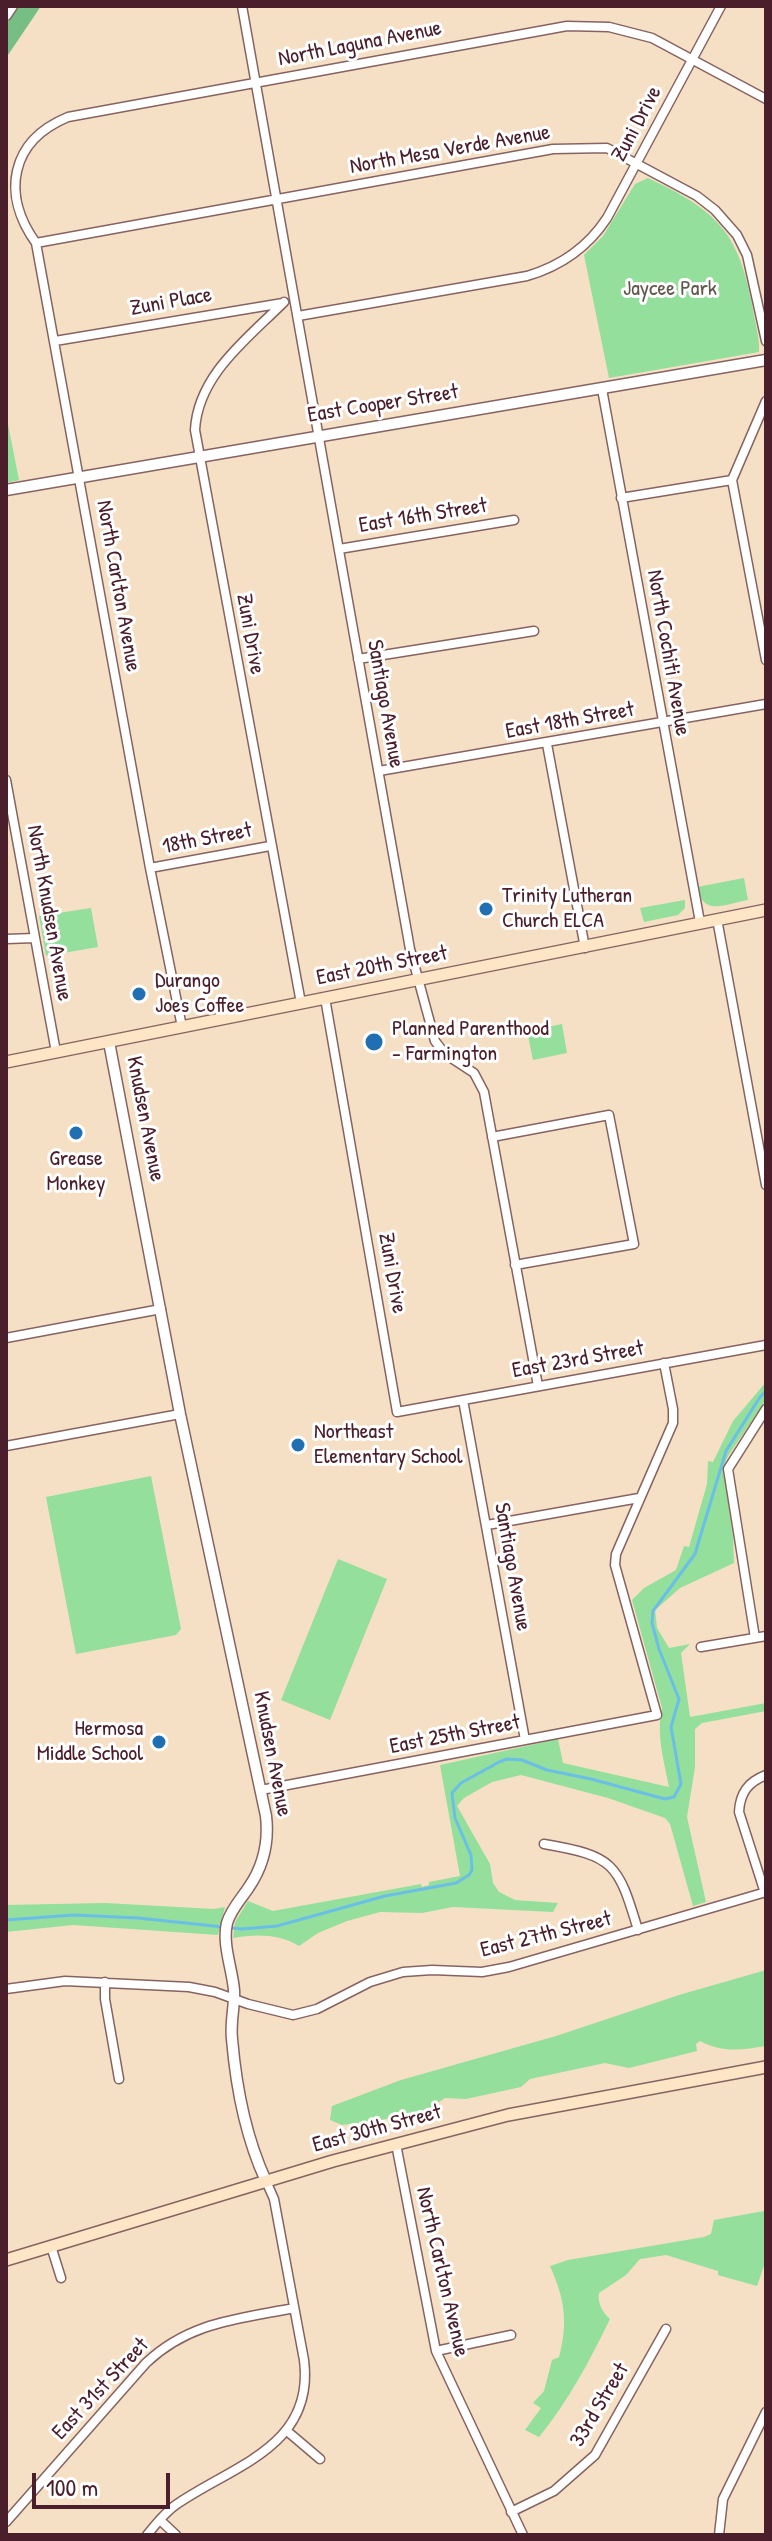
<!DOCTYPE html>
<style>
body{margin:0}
#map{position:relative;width:772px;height:2541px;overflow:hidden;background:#f5e0c5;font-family:"Patrick Hand",sans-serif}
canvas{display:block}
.frame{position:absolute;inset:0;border:8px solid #4a1f2b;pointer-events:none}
.scale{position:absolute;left:32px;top:2473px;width:138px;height:36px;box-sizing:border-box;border:4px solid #4a1f2b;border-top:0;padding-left:10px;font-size:24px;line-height:28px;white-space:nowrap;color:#4a1f2b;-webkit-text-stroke:6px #fff;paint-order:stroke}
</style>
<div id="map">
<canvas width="772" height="2541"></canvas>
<div class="frame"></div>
<div class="scale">100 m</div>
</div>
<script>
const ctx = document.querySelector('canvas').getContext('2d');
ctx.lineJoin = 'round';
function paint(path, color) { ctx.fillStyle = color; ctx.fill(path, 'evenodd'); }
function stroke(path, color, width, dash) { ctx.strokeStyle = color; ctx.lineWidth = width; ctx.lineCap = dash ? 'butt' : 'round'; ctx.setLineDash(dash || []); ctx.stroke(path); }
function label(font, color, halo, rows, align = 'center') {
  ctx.font = font + ' "Patrick Hand",sans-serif'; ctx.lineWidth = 6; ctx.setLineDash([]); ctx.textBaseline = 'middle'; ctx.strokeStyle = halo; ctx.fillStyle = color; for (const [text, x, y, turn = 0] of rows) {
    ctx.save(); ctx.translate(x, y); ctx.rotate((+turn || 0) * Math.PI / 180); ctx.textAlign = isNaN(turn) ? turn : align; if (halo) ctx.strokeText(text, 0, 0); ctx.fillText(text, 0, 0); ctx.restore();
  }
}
paint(new Path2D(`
 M648 178C715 210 738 230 752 304 754 319 760 338 759 352L609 378 584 255 603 236 635 184Z
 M6 414 19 480 6 483Z
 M744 878 748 900C725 904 703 917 697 887Z
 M685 900V908L678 915 644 922 640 908Z
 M91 908 98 947 46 956 39 916Z
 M562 1024 567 1053 533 1060 527 1031Z
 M766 1382V1400L728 1456 723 1468 733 1536 734 1563 680 1588 655 1610 657 1628 669 1648 690 1644 681 1653 690 1717 766 1703V1711L702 1723 695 1729V1767L687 1817 706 1902 693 1906 670 1824 665 1818 608 1798 521 1775 492 1782 464 1798 457 1806 490 1864 493 1883 499 1892 515 1900 558 1903 553 1912 453 1907 422 1913 380 1912 347 1921 318 1933 299 1946C279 1934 256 1934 233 1938L235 1922 248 1901 273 1911 421 1884 422 1887 429 1885V1882L460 1876 440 1765 558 1739 563 1763 669 1787C664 1760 656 1735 662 1708L632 1600 644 1588 676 1570 684 1546 689 1547 707 1484 708 1461 713 1462 733 1421Z
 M151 1476 181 1629 176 1635 76 1654 46 1497Z
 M338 1559 387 1579 330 1720 281 1700Z
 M105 1903 214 1909 225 1907 218 1935 73 1925 6 1932V1905Z
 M766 1970V2046C741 2050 723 2053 700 2041L696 2044 697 2051 629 2068 605 2063 572 2070 530 2079 521 2087 466 2099 445 2098 428 2109 394 2118 342 2125 330 2120 332 2106 401 2080 556 2036 679 1995Z
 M766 2207V2260L757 2286 718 2275V2271L666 2255 640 2259 626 2275 599 2293C597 2303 603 2313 610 2319 590 2360 568 2402 539 2437L525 2430 541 2408 533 2403 544 2391 552 2360 559 2357C568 2322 565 2300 550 2266L568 2260 704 2237 711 2234 714 2220 764 2211Z`), '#93df9b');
paint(new Path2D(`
 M18 6H41L6 58V25Z`), '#76be83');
stroke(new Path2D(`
 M6 1920 74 1915 138 1918 242 1929 277 1926 385 1896 456 1883 469 1875 472 1870 471 1855 455 1818 452 1793 461 1783 499 1762 507 1759 522 1760 547 1770 591 1779 665 1799 674 1797 681 1784 671 1727 679 1699 659 1649 652 1623 653 1611 695 1554 726 1451 760 1397 766 1391`), '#6bbfe7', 3);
const minor = new Path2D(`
 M242 6 410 949 435 1041 445 1054 474 1073 484 1092 538 1386
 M36 243 553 149 607 148 697 196 715 210 737 235 747 255 766 341
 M284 302C247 339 198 375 195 430L301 1003
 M298 316 527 276C561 266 588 247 607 218L721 6
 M55 341 283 303
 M602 389 700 922
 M766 401 732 480 766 660
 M621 498 732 480
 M339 549 514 520
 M358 659 534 631
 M547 744 585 948
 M379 771 766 704
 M6 780 56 1052
 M150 868 270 846
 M717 919 766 1185
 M6 939 35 938
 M325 998 397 1412 766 1345
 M182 1027 150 868 36 243C1 194 10 141 68 117L567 26 609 27 652 38 766 99
 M492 1137 609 1115 634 1244 515 1265
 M6 1338 161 1309
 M463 1400 525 1740
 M6 1446 180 1414
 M487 1525 639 1498
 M755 1638 728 1469 766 1409
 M701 1647 766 1636
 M261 1790 657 1715 615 1565 616 1554 673 1423V1409L664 1363
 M544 1844C614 1856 618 1863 638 1930
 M765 1893 739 1812C740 1793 748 1782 766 1775
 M105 1982V1999L119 2079
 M6 1989 65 1981 189 1987 215 1992 248 2004 293 2015 317 2009 370 1982 403 1972 432 1970 482 1972 509 1967 766 1892
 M396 2144 436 2351 523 2535
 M51 2246 61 2278
 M436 2351 511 2335
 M287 2431 320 2459
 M511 2512 554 2491 595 2455 666 2329
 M160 2520 176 2535
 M6 2522 146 2363C189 2322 238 2319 294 2308
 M147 2535C156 2524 165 2512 177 2504 234 2465 315 2446 304 2360L274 2199 266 2181
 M719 2535 723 2499 766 2412`);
const tertiary = new Path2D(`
 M6 15 12 6
 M6 490 766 360
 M109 1042 180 1414 266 1816C269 1842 264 1865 249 1887 242 1898 231 1909 227 1923 222 1944 232 1968 234 1990 235 2006 230 2022 232 2039 236 2086 246 2138 266 2181`);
const secondary = new Path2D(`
 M6 1062 766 910
 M6 2260 333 2161 508 2115 766 2067`);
stroke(minor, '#866361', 11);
stroke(tertiary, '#866361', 13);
stroke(secondary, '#866361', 14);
stroke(minor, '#fff', 8);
stroke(tertiary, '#fff', 10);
stroke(secondary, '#fde5c5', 11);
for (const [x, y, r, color] of [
 [486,909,8,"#1f6fb2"],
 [139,994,8,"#1f6fb2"],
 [374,1042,10,"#1f6fb2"],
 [76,1133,8,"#1f6fb2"],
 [298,1445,8,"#1f6fb2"],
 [159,1742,8,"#1f6fb2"]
]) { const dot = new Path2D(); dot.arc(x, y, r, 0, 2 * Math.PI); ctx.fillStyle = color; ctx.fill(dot); stroke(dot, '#fff', 3); }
label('22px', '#4a1f2b', '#fff', [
 ["North Laguna Avenue",360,44,-11],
 ["Zuni Drive",637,124,-62],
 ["North Mesa Verde Avenue",450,150,-10],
 ["Zuni Place",171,302,-10],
 ["East Cooper Street",383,404,-9],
 ["East 16th Street",423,516,-9],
 ["North Carlton Avenue",118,586,80],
 ["Zuni Drive",250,634,80],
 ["North Cochiti Avenue",668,653,80],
 ["Santiago Avenue",385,704,80],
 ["East 18th Street",570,721,-10],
 ["18th Street",207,839,-11],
 ["North Knudsen Avenue",49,913,80],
 ["East 20th Street",382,966,-11],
 ["Knudsen Avenue",145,1119,79],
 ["Zuni Drive",392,1273,80],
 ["East 23rd Street",578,1360,-10],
 ["Santiago Avenue",512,1567,80],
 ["East 25th Street",455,1735,-11],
 ["Knudsen Avenue",272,1754,79],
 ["East 27th Street",546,1935,-14],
 ["East 30th Street",377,2129,-15],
 ["North Carlton Avenue",442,2272,77],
 ["East 31st Street",101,2389,-47],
 ["33rd Street",600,2405,-59]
]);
label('22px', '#60594d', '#fff', [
 ["Jaycee Park",670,289]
]);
label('22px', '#4a1f2b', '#fff', [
 ["Trinity Lutheran",502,896],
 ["Church ELCA",502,921],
 ["Durango",155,981],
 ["Joes Coffee",155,1006],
 ["Planned Parenthood",392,1029],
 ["- Farmington",392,1054],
 ["Grease",76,1159,"center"],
 ["Monkey",76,1184,"center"],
 ["Northeast",314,1432],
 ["Elementary School",314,1457],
 ["Hermosa",143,1729,"right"],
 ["Middle School",143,1754,"right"]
], 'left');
</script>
